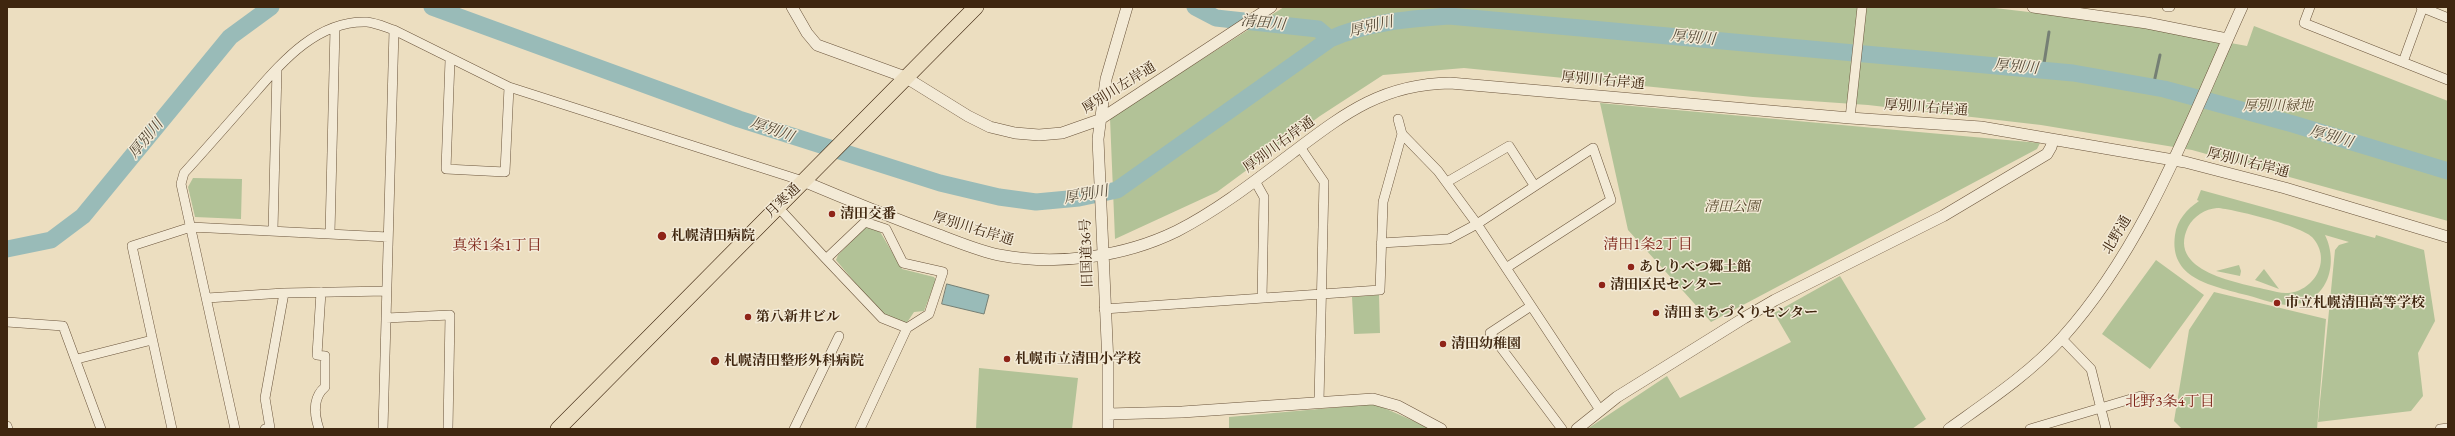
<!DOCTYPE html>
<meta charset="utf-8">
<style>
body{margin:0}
#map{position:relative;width:2455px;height:436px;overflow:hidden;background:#ecdec0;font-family:"EB Garamond",serif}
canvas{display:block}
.frame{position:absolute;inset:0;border:8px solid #3f260f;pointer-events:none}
</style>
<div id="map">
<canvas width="2455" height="436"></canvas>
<div class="frame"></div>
</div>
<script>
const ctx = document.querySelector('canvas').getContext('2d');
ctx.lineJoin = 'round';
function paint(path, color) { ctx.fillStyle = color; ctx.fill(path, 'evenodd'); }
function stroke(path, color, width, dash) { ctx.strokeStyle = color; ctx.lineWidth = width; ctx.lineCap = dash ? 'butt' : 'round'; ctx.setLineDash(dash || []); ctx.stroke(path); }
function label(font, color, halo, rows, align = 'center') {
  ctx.font = font + ' "EB Garamond","Noto Serif JP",serif'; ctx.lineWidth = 3; ctx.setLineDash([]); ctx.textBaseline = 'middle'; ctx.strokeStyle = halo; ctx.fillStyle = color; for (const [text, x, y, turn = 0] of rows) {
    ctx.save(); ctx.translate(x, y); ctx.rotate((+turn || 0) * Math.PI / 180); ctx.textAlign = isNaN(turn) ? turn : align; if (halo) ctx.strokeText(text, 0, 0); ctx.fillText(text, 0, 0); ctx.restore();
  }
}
paint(new Path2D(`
 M1284 7H1986L2115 22 2247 46 2254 26 2448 101V221L2192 150 2041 125 1868 105 1753 97 1464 68 1383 75 1320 116 1217 192 1115 239 1110 118Z
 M1600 103 1610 104 2040 143 2037 149 1711 322 1628 230Z
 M193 178 242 179 241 219 195 217 188 187Z
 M2201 190 2375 238 2376 235 2424 250 2435 321 2418 353 2423 396 2411 411 2318 422 2335 250 2339 245 2349 242 2325 235C2340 266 2326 306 2286 305 2272 304 2256 297 2242 294 2210 285 2169 278 2175 235 2177 220 2187 209 2199 201L2197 200ZM2217 208C2234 209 2301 226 2312 237 2336 263 2308 300 2277 292 2248 284 2165 275 2188 227 2194 216 2205 209 2217 208Z
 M866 227 879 230 902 269 934 277 936 280 924 311 914 312 906 324 881 314 836 260 838 255Z
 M2156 260 2204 295 2150 369 2102 334Z
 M2239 265 2241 271 2240 276 2216 271Z
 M2264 269 2279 289 2255 280Z
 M1840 276 1926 419 1912 429H1587L1667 376 1680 398 1791 342 1774 313Z
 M2214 292 2326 319 2317 429H2182L2174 421 2189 330Z
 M1379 295 1380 333 1354 334 1352 297Z
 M979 368 1078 378 1072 429H976Z
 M1375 404 1432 429H1229V417Z`), '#b2c297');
const water = new Path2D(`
 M947 284 989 295 984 314 942 304Z`);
paint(water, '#99bbb8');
stroke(water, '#757f74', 1);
stroke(new Path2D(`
 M2043 70 2049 32
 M2153 87 2160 55`), '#757f74', 3);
stroke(new Path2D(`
 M432 7 739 119 940 183 999 197 1036 202 1079 198 1117 190 1330 39C1368 22 1408 19 1449 16L2073 73 2164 89 2293 124 2448 171
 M1195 7 1216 18 1318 29 1330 39
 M7 249 51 240 83 216 230 37 271 7`), '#99bbb8', 17);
const minor = new Path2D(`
 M2167 7H2170
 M2310 7 2304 23 2448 80
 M2421 7 2448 18
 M450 60 446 169 505 172 509 87
 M2403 62 2423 7
 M1850 118 1862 7
 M1398 119 1402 134 1438 171 1477 224 1600 410
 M1300 147 1324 182 1319 402
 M1255 181 1264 197 1262 298
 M1447 182 1509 146 1534 185
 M777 206 826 259 865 222 886 229 903 263 943 272 929 314 907 328 860 429
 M273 230 277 69
 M330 233 335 28
 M1381 243 1449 239 1477 224 1593 148 1611 200 1506 268
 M826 259 882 318 907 328
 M207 298 284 293
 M1531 306 1490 333 1562 429
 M1104 309 1380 290 1383 202 1402 134
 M386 318 450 315 448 429
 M7 322 63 326 101 429
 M2061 338 2091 369 2106 429
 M77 359 152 340
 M7 426 8 429
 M172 429 132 246 191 227 388 237
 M235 429 181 184 184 173C205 150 226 126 247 102 278 67 314 20 367 22 376 23 385 27 394 30L509 87 803 181
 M265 429 270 428 265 398 284 293 386 291
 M319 429C314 414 312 398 325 387V356L317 355 321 292
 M383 429 394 30
 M794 429 839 336
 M2030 429 2141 396
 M2440 429 2448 428`);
const tertiary = new Path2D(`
 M792 7 807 33 817 45 905 77 968 116 990 127 1015 133 1039 135 1062 133 1099 120 1271 7
 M2033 7 2147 23 2227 39
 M803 181C848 200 893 218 939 235 958 242 979 251 999 255 1057 266 1124 257 1177 231 1218 210 1255 181 1292 153 1344 114 1382 84 1450 83L1850 118 1981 127 2185 162 2285 188 2448 237
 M1108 414 1182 412 1373 399 1398 406 1441 429
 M1108 429V364L1098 139 1106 79 1127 7
 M1577 429 1617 397 1744 318 1775 300 1943 216 2047 154 2051 147 2053 140
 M1949 429C1988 401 2029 374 2062 338 2146 245 2191 119 2242 7`);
const trunk = new Path2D(`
 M558 429 976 7`);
stroke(minor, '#6a543b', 10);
stroke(tertiary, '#6a543b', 12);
stroke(trunk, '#3f260f', 16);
stroke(minor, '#f3ead6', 9);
stroke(tertiary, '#f3ead6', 11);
stroke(trunk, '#ecdec0', 15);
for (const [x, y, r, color] of [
 [832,214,4,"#8f2418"],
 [662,236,5,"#8f2418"],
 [1631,267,4,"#8f2418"],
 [1602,285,4,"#8f2418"],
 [2277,303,4,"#8f2418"],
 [1656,313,4,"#8f2418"],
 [748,317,4,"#8f2418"],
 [1443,344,4,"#8f2418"],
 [1007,359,4,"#8f2418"],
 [715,361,5,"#8f2418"]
]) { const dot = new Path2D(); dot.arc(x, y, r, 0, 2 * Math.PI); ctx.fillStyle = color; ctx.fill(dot); stroke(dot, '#f3ead6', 1.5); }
label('14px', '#3f260f', '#f3ead6', [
 ["厚別川右岸通",1603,81,5],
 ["厚別川左岸通",1119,88,-32],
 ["厚別川右岸通",1926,108,4],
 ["厚別川右岸通",1279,145,-36],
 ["厚別川右岸通",2248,163,14],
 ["月寒通",783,201,-44],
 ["厚別川右岸通",973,229,17],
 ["北野通",2117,235,-59],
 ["旧国道36号",1087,253,-92]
]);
label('italic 14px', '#5c4d31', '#f3ead6', [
 ["厚別川緑地",2278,106],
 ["清田公園",1732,207]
]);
label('bold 14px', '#3f260f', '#f3ead6', [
 ["清田交番",840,214],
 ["札幌清田病院",671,236],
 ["あしりべつ郷土館",1639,267],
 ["清田区民センター",1610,285],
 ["市立札幌清田高等学校",2285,303],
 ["清田まちづくりセンター",1664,313],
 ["第八新井ビル",756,317],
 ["清田幼稚園",1451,344],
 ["札幌市立清田小学校",1015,359],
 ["札幌清田整形外科病院",724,361]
], 'left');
label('italic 15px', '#564b39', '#f3ead6', [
 ["清田川",1263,23,6],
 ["厚別川",1371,27,-13],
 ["厚別川",1693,38,5],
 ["厚別川",2016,67,5],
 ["厚別川",772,130,20],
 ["厚別川",2331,137,16],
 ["厚別川",146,139,-51],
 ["厚別川",1086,195,-10]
]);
label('15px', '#7a1f14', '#f3ead6', [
 ["清田1条2丁目",1648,245],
 ["真栄1条1丁目",497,246],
 ["北野3条4丁目",2170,402]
]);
</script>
